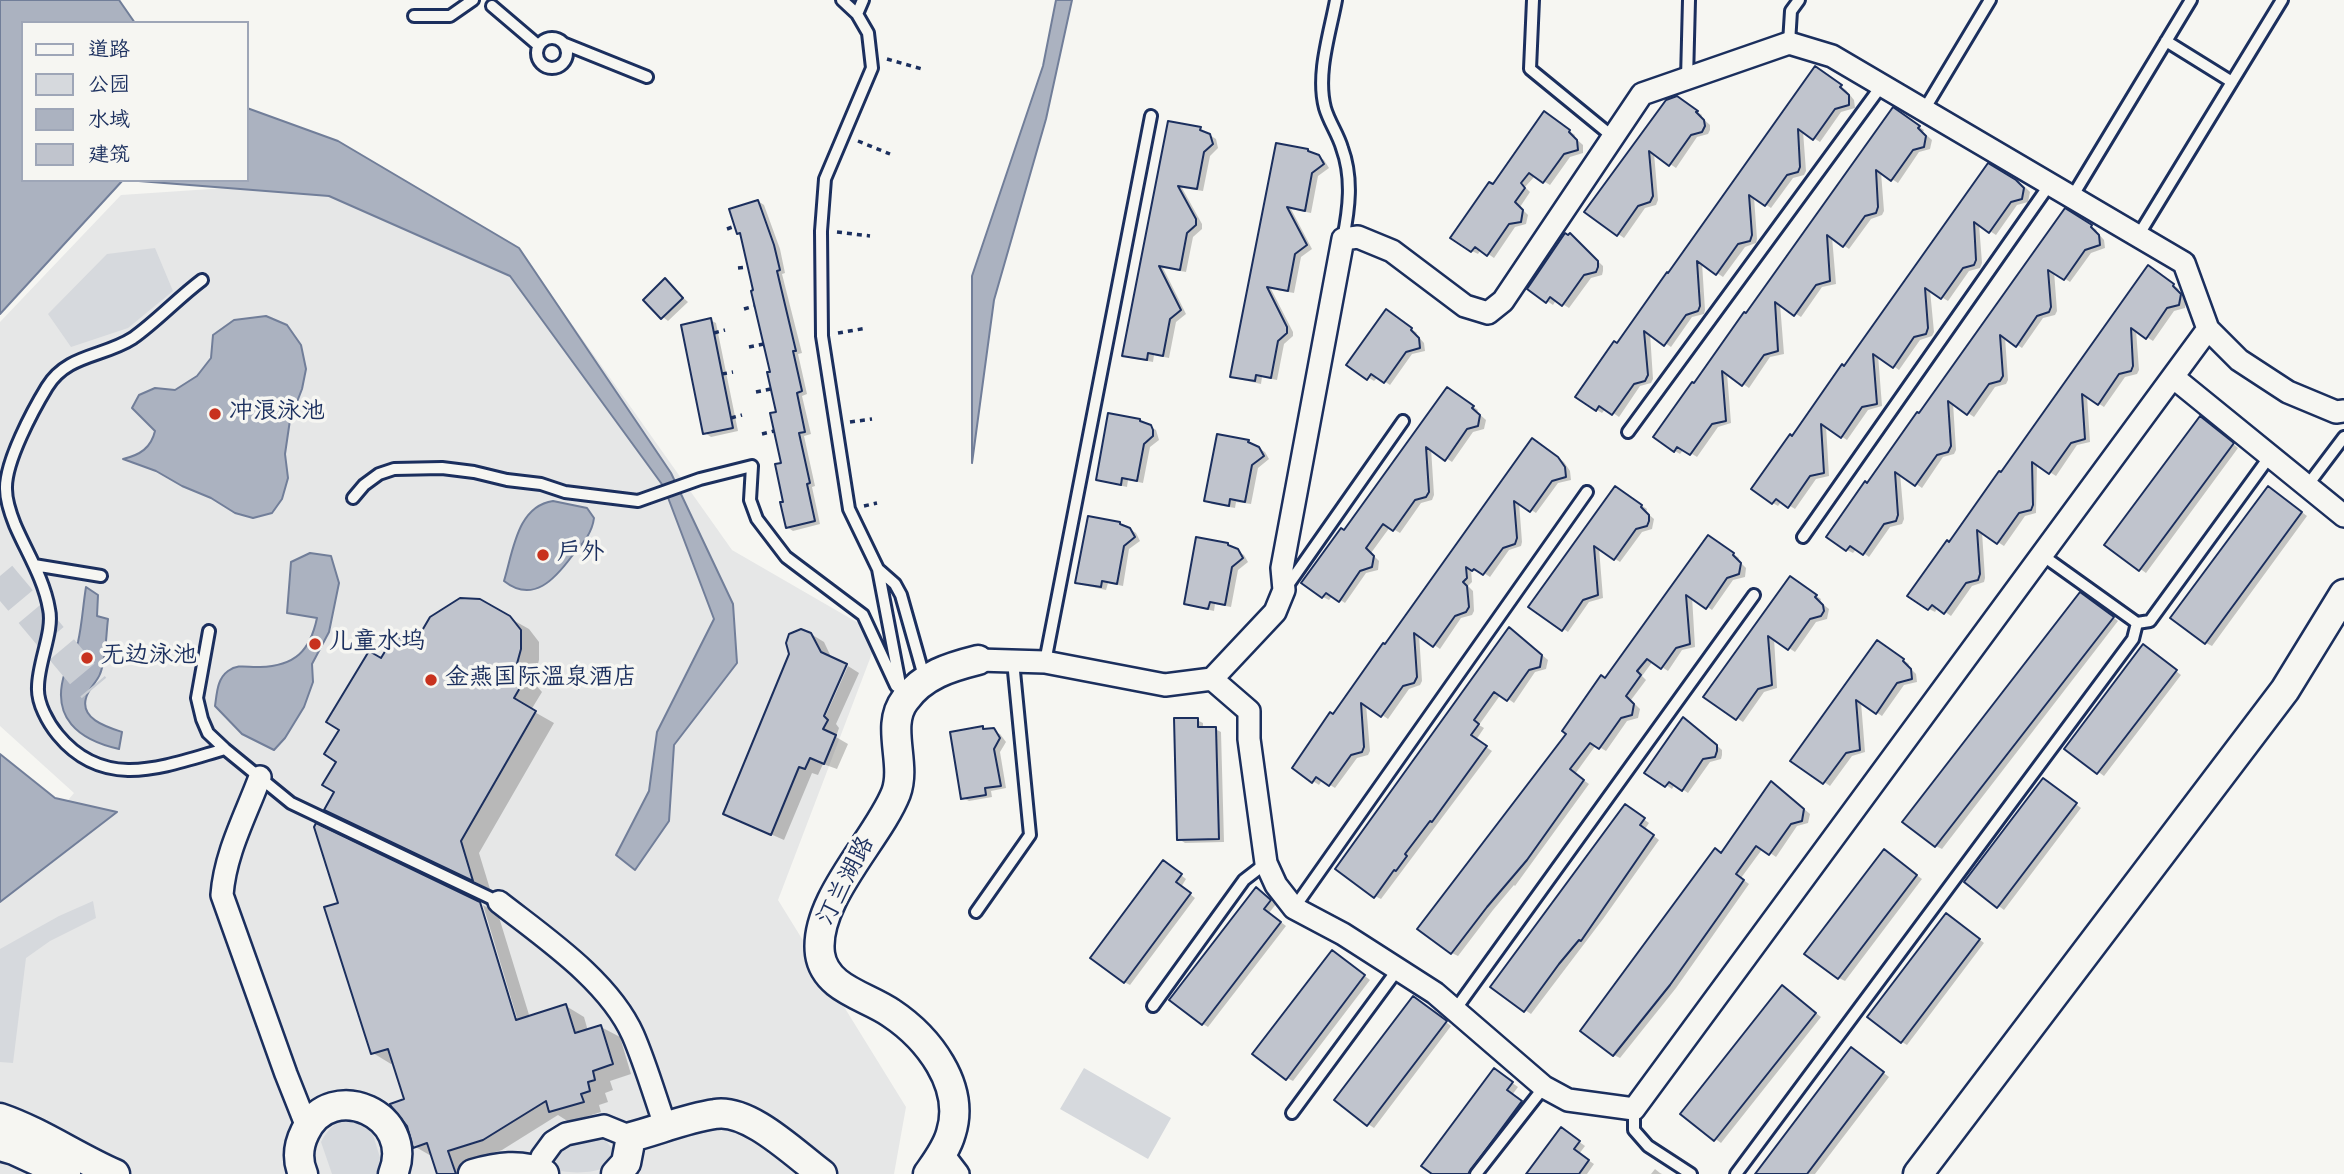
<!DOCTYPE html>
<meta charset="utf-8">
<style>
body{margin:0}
#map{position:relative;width:2344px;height:1174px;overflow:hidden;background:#f6f6f2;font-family:"Indie Flower","LXGW WenKai TC",sans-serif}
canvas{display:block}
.legend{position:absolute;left:21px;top:21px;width:228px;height:161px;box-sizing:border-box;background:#f6f6f2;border:2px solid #9ea6b7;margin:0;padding:9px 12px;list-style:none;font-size:21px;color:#1b2f5e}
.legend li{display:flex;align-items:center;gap:14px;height:35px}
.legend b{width:35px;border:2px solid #9ea6b7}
</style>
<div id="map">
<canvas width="2344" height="1174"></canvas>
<ul class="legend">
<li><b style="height:9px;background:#f6f6f2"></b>道路</li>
<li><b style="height:19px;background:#d6d9dd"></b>公园</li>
<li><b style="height:19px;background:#abb2c0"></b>水域</li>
<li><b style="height:19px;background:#c0c4cd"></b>建筑</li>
</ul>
</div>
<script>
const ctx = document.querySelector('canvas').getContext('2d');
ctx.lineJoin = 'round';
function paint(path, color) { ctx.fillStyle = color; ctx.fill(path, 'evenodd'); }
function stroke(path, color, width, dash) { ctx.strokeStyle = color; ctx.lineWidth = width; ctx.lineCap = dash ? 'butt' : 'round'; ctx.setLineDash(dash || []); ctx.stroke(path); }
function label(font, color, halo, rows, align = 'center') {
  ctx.font = font + ' "Indie Flower","LXGW WenKai TC",sans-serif'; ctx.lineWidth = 7; ctx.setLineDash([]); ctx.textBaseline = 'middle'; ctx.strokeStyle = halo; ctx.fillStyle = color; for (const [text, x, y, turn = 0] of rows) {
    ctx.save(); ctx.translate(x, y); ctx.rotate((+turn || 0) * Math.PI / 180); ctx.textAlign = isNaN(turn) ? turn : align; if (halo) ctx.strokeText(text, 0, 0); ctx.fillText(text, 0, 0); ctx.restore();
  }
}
paint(new Path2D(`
 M360 179 528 262 732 550 879 635 778 900 906 1107 894 1174H0V881L74 793 0 726V322L121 195Z`), '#e6e7e7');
paint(new Path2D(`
 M155 248 173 291 128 328 71 347 48 314 107 254Z
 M93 901 96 918 50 941 26 958 13 1063 0 1062V949L59 916Z
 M1084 1068 1171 1118 1148 1159 1060 1109Z
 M367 1115 385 1174H332L321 1142C332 1121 345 1118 367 1115Z
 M600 1134 616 1153C613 1157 610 1164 606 1167 594 1174 563 1174 551 1168L552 1156C564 1143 582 1137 600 1134Z`), '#d6d9dd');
const water = new Path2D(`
 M0 0H119L135 23H23V180H123L0 314Z
 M1056 0H1072L1046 119 994 300 972 463V276L1043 66Z
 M247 108 338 141 519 248 671 473 733 604 737 663 674 745 669 821 635 870 616 855 649 791 657 732 714 619 664 487 510 276 329 196 126 180H247Z
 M266 316 287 325 301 345 306 369 302 389 290 420 285 454 288 478 282 499 272 513 253 518 235 513 211 498 182 486 156 471 123 459C140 455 151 448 155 431L132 408 139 395 155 388 175 390 197 376 211 358 213 335 234 320Z
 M553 501 587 508 594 518C592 534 582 544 572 556 555 579 533 604 504 581 513 552 517 506 553 501Z
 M310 553 331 556 339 583 329 632 312 664 313 682 304 707 285 738 274 750 242 734 215 706C217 693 217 679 228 671 239 663 248 668 260 667 295 666 310 651 317 618L287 613 291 562Z
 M86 587 98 595 97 616 108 619C106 634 106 660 100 674 97 682 88 689 86 698 80 719 107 727 122 732L119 749C79 740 50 718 65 672 68 662 75 653 78 642 82 625 83 605 86 587Z
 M0 754 55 798 117 812 0 902Z`);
paint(water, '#abb2c0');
stroke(water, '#717e99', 2);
paint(new Path2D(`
 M1821 72 1846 90 1854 100 1855 108 1841 112 1820 142 1803 131 1806 171 1804 175 1793 178 1771 208 1754 197 1757 239 1756 243 1745 247 1723 277 1702 263 1705 310 1704 314 1692 317 1671 347 1650 333 1653 379 1651 383 1640 386 1619 417 1606 408 1602 413 1597 410 1617 345Z
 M1683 101 1702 115 1701 117 1710 125V130L1708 134 1697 137 1676 168 1654 153 1658 200 1656 205 1645 208 1624 238 1586 212Z
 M1899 113 1924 130 1923 132 1932 140 1930 149 1919 152 1898 183 1881 172 1884 211 1882 215 1871 219 1849 249 1832 237 1836 284 1822 287 1801 317 1780 304 1784 354 1770 357 1749 388 1727 373 1731 423 1718 427 1697 457 1684 449 1680 454 1675 451 1695 386Z
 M1550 117 1575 135 1574 137 1583 145V153L1570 157 1550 185 1535 176 1525 187 1530 192 1520 207 1528 215 1526 224 1515 227 1494 258 1481 249 1478 254 1472 251 1494 186Z
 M1170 123 1200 129 1216 139 1218 148 1210 156 1203 191 1182 188 1202 224V229L1193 237 1186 272 1163 268 1186 314 1176 322 1169 358 1154 355 1153 362 1130 358 1124 355Z
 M1278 145 1308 150 1324 160 1329 168 1318 176 1311 213 1291 209 1312 249 1301 257 1294 293 1271 289 1293 332V336L1284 344 1277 380 1262 377 1261 384 1238 379 1232 376Z
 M1989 166 2023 185 2030 192 2028 202 2017 205 1996 235 1979 224 1982 263 1980 268 1969 271 1948 301 1930 290 1934 332 1932 336 1920 340 1899 370 1878 355 1882 406 1868 410 1847 440 1826 426 1829 476 1816 479 1795 509 1782 501 1778 506 1773 503 1793 438Z
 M758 201 764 205 780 249 785 273 782 274 802 353 798 354 807 394 802 396 811 434 804 436 815 486 812 487 820 524 793 531 787 527 783 464 772 373 742 235 739 233Z
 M2065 210 2097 230 2096 231 2104 240 2105 248 2091 253 2070 282 2054 271 2057 311 2055 315 2043 318 2022 348 2005 337 2008 380 2006 384 1995 387 1974 417 1953 403 1956 450 1954 454 1943 457 1922 488 1900 473 1904 519 1902 524 1890 527 1869 557 1857 548 1853 553 1847 550 1828 536 1920 415Z
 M1570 235 1603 266V271L1602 275 1591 278 1569 308 1556 300 1553 305 1529 289Z
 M2154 271 2179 289 2178 291 2186 299 2185 308 2174 311 2153 341 2136 330 2139 370 2137 374 2125 377 2104 407 2087 396 2090 442 2077 445 2056 476 2037 464 2036 513 2025 516 2004 546 1982 532 1985 578 1984 582 1972 586 1951 616 1938 607 1935 612 1929 609 1910 595Z
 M665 281 688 302 668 321 663 317Z
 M1392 315 1417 333 1416 334 1424 343 1425 351 1412 354 1390 385 1378 377 1374 381 1349 365Z
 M710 320 716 323 738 431 711 437 705 433Z
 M1454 393 1478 410 1477 412 1486 420 1484 429 1473 432 1452 462 1431 448 1434 495 1432 500 1421 503 1400 533 1390 527 1371 553 1379 561 1378 570 1366 573 1345 603 1333 595 1329 600 1323 597 1304 583Z
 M1140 421 1156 430 1159 440 1150 447 1143 483 1128 480 1127 487 1104 482 1098 479Z
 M2206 421 2238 448 2146 573 2107 545Z
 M1218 436 1248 442 1265 452 1269 459 1258 468 1251 504 1236 502 1235 508 1212 504 1206 500Z
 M1538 443 1564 462 1570 471 1571 480 1558 483 1536 513 1519 502 1522 542 1521 546 1509 550 1490 577 1481 571 1479 573 1471 569 1472 582 1468 586 1473 591 1474 611 1472 615 1461 618 1440 649 1419 634 1422 681 1420 685 1409 689 1388 719 1366 704 1370 751 1368 755 1357 758 1335 788 1322 780 1319 785 1313 781 1294 768Z
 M2274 491 2307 516 2212 646 2206 643Z
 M1622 492 1647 509 1646 512 1654 519 1652 529 1642 532 1620 562 1599 548 1603 598 1589 602 1568 632 1531 606Z
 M1120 523 1136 533 1140 541 1129 549 1123 586 1108 583 1106 590 1083 585 1077 582Z
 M1714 540 1739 558 1738 560 1746 568 1745 577 1733 580 1712 610 1692 596 1695 647 1682 650 1668 671 1653 661 1642 676 1646 680 1631 700 1640 709 1638 718 1627 721 1606 751 1596 745 1575 774 1589 784 1515 886 1514 885 1493 910 1458 956 1452 953 1420 928 1569 734 1605 680Z
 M1227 545 1244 555 1248 562 1238 570 1231 607 1215 604 1214 611 1191 606 1185 603Z
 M1796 582 1821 599 1820 602 1829 609 1827 619 1816 622 1795 652 1774 638 1777 688 1764 692 1743 722 1705 697Z
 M2086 597 2118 621 1942 849 1936 846 1904 821Z
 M479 601 529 629 539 642V660L533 682 542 692 531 710 554 723 479 853 490 889 326 809 337 792 338 761 382 660 414 648Z
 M1515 632 1548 660 1546 669 1535 672 1514 703 1501 694 1479 725 1484 728 1476 740 1492 751 1381 899 1375 896Z
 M811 634 824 642 832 659 819 723 822 724 848 666 859 673 836 724 839 728 836 737 848 744 837 769 823 764 818 775 812 773 784 840 725 814Z
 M1884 646 1909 664 1908 666 1916 674 1917 682 1904 685 1882 716 1861 702 1865 752 1852 756 1830 786 1793 761Z
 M2149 650 2181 675 2104 776 2067 749Z
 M1197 720 1203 723V729H1215L1221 732 1224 842 1185 843 1179 839Z
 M1690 722 1722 750V755L1721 759 1710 762 1688 793 1675 784 1672 789 1647 772Z
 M982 728 1000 734 1006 742 1000 752 1006 788 991 791 992 797 969 801 963 798Z
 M2049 784 2081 808 2004 910 1966 882Z
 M1777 786 1810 814 1808 823 1797 826 1776 857 1763 848 1741 878 1749 884 1676 988 1620 1058 1614 1055 1582 1030Z
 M1631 810 1649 823 1645 829 1659 840 1603 919 1531 1014 1525 1010Z
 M1890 855 1922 879 1845 981 1839 978Z
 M1169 866 1186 879 1181 887 1195 898 1130 985 1124 982Z
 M1256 889 1276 904 1269 913 1286 926 1208 1027 1203 1024Z
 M483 905 498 914 530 1018 566 1006 584 1017 588 1031 601 1027 620 1037 631 1074 610 1081 613 1090 605 1093 608 1102 599 1105 601 1112 569 1122 558 1115 502 1150 466 1161 470 1174H439L433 1157 414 1146 406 1100 394 1063 391 1064 373 1053 326 909 517 1029 520 1028Z
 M1953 919 1984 943 1907 1045 1902 1042Z
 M1338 955 1370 980 1293 1081 1287 1078Z
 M1788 991 1821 1017 1721 1143 1682 1114Z
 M1419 1001 1451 1026 1374 1128 1368 1124Z
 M1858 1053 1889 1077 1815 1174H1759Z
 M1500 1074 1518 1087 1512 1095 1527 1106 1476 1174H1435Z
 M1567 1133 1585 1146 1579 1154 1594 1164 1587 1174H1528Z
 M1655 1169 1660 1173 1662 1174H1651Z`), '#0003');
const building = new Path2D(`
 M1815 66 1842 85 1840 87 1849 95V105L1835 109 1813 140 1798 129 1800 167 1798 172 1787 175 1765 206 1749 195 1752 235 1750 241 1738 244 1716 275 1697 261 1700 306 1698 311 1686 315 1664 346 1644 331 1648 375 1645 381 1634 384 1612 415 1599 406 1596 411 1575 397 1614 341 1617 343 1667 272 1668 273Z
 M1677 96 1698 111 1696 112 1704 120 1705 126 1702 132 1691 135 1669 166 1649 151 1653 196 1650 202 1638 206 1617 236 1584 212 1666 100Z
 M1893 107 1920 126 1918 128 1926 136 1924 147 1913 150 1891 181 1876 170 1878 207 1876 213 1865 216 1843 247 1827 235 1830 281 1816 285 1794 316 1775 302 1778 351 1764 355 1742 386 1722 371 1726 421 1712 424 1690 455 1677 447 1674 452 1653 437 1692 382 1694 383 1744 312 1746 313Z
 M1544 111 1570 130 1569 132 1577 140 1578 150 1564 154 1543 183 1529 173 1521 183 1525 188 1515 202 1523 210 1521 222 1509 224 1487 256 1475 247 1471 252 1450 238 1489 182 1493 184Z
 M1168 121 1201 127 1200 130 1210 134 1213 144 1204 152 1197 189 1178 186 1196 219V225L1187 233 1180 270 1159 266 1181 310 1170 319 1163 356 1148 353 1147 360 1122 356Z
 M1276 143 1308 149V151L1319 155 1324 164 1312 173 1305 211 1287 207 1307 245 1295 254 1288 291 1267 287 1287 327V333L1278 341 1271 378 1256 375 1255 381 1230 377Z
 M1988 163 2016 180 2024 188 2022 199 2011 202 1989 233 1974 222 1976 260 1974 265 1963 268 1941 299 1925 288 1928 328 1926 334 1914 337 1893 368 1873 354 1877 404 1862 407 1841 438 1821 424 1824 473 1810 476 1788 508 1776 499 1772 504 1751 489 1790 434 1792 436 1842 364 1844 366Z
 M758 200 774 245 780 270 777 271 796 351H793L802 391 797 393 805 432 799 433 810 483 807 484 815 521 786 528 780 502H783L775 464 781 463 770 413 776 412 767 372H770L751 291 753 290 740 233 737 234 729 209Z
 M2065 208 2092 225 2091 227 2099 235 2100 245 2085 250 2064 280 2048 270 2051 307 2049 312 2037 316 2016 347 2000 335 2003 376 2000 381 1989 384 1967 415 1948 401 1951 446 1948 452 1937 455 1915 486 1895 472 1898 515 1896 521 1884 524 1863 555 1850 546 1846 551 1826 537 1865 481 1867 483 1917 412 1919 413Z
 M1565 233 1568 235 1570 233 1598 261V267L1596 272 1584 275 1562 306 1550 297 1546 303 1527 289Z
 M2148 265 2174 284 2173 286 2181 294 2179 305 2167 308 2146 339 2131 328 2133 366 2131 371 2119 374 2098 405 2082 394 2085 439 2071 443 2049 474 2032 462 2033 505 2031 510 2019 513 1997 544 1977 530 1980 574 1978 580 1966 583 1944 614 1932 605 1928 610 1907 596 1947 540 1949 542 1999 471 2001 472Z
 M665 278 683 298 661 319 643 300Z
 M1386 309 1412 328 1411 330 1419 338 1420 348 1406 352 1384 383 1371 374 1367 380 1346 365Z
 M711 318 733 428 703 434 681 325Z
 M1447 387 1474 406 1472 408 1480 415 1478 426 1467 429 1445 461 1426 447 1429 492 1426 497 1415 500 1393 531 1383 524 1366 548 1374 556 1372 567 1360 571 1339 602 1326 593 1322 598 1301 583 1341 528 1344 530Z
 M1108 413 1140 419V421L1151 425 1153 430V436L1144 444 1137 481 1122 478 1121 485 1096 480Z
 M2200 416 2234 443 2139 571 2104 545Z
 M1217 434 1249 440 1248 442 1259 447 1264 456 1252 465 1245 502 1230 499 1229 506 1204 501Z
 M1532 438 1558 457 1565 467 1566 477 1552 481 1530 512 1514 501 1517 538 1515 544 1503 548 1483 575 1474 569 1472 571 1466 567 1467 578 1463 582 1467 586 1469 607 1466 612 1455 616 1433 647 1414 633 1417 677 1414 683 1403 686 1381 717 1361 703 1364 747 1362 752 1351 755 1329 786 1316 777 1312 783 1292 768 1330 712 1333 714 1383 643 1385 644Z
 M1615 486 1642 505 1641 507 1649 515V521L1647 526 1636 529 1614 560 1594 546 1598 595 1583 600 1562 631 1528 607Z
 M2268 486 2302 512 2205 644 2170 618Z
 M1088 516 1120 522V524L1130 528 1135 537 1124 546 1117 584 1102 581 1101 587 1075 583Z
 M1708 535 1734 553 1733 555 1741 563 1739 574 1727 578 1706 609 1686 595 1690 644 1676 648 1661 669 1647 659 1637 671 1641 675 1626 696 1634 704 1632 715 1621 718 1599 749 1590 743 1570 769 1584 780 1527 860 1487 907 1451 954 1417 929 1566 734 1562 731 1601 675 1605 678Z
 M1196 537 1228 543V545L1238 549 1243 558 1232 567 1225 605 1210 602 1208 609 1184 604Z
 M1790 576 1817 595 1815 597 1823 605 1824 611 1821 616 1810 619 1788 650 1768 636 1772 685 1758 689 1736 720 1703 697Z
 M2080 592 2114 617 1935 847 1902 822Z
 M460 598 480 599 510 616 521 630V649L515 671 524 681 514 698 536 711 461 841 473 881 324 810 334 792 322 785 336 762 324 754 339 730 326 722 369 651 381 658 395 635 413 646 430 617Z
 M1509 627 1542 655 1540 667 1529 670 1507 701 1494 692 1474 720 1479 724 1471 735 1487 746 1432 822 1430 821 1405 854 1407 856 1396 871 1394 870 1374 898 1335 869Z
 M801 629 811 633 821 652 847 664 824 716 828 720 823 729 836 735 824 764 810 758 805 769 799 767 771 835 723 814 789 654 786 643 789 634Z
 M1877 640 1904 659 1903 661 1911 669 1912 679 1897 683 1876 714 1856 700 1860 750 1846 753 1823 784 1790 761Z
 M2143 644 2177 670 2097 774 2064 749Z
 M1683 717 1717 745V751L1715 757 1703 759 1682 791 1669 782 1665 787 1644 773Z
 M1174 718H1198V727H1216L1219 839 1177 840Z
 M983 726V729L994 728 1000 738 994 749 1001 786 985 788 986 795 961 799 950 732Z
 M2043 778 2077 803 1997 908 1964 882Z
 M1771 781 1804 809 1802 821 1791 824 1769 855 1756 846 1736 874 1744 880 1726 906 1670 985 1613 1056 1580 1031 1715 848 1721 853Z
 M1625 804 1645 818 1640 825 1654 835 1581 941 1579 940 1559 964 1524 1012 1490 987Z
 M316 823 480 902 516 1020 566 1004 575 1033 601 1025 613 1064 593 1071 595 1080 588 1082 590 1091 581 1094 584 1102 549 1112 546 1101 483 1140 448 1151 456 1174H437L427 1143 413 1148 407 1126 391 1106 390 1104 404 1099 388 1049 371 1054 324 907 338 903 314 827Z
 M1884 849 1917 875 1838 979 1804 954Z
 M1163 860 1182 874 1176 882 1191 893 1124 983 1090 958Z
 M1256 887 1271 900 1264 909 1281 922 1202 1025 1169 1000Z
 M1946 913 1980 939 1901 1043 1867 1017Z
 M1332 950 1365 975 1286 1080 1252 1054Z
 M1782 985 1816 1013 1714 1141 1680 1114Z
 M1413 996 1447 1021 1367 1126 1334 1100Z
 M1851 1047 1884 1072 1807 1174H1755Z
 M1494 1068 1513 1082 1507 1090 1522 1101 1468 1174H1432L1421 1166Z
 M1561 1127 1580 1141 1574 1149 1589 1160 1579 1174H1526Z`);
paint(building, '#c0c4cd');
stroke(building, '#1b2f5e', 2);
stroke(new Path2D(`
 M0 576 94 688`), '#caced4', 32, [32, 16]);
const service = new Path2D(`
 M842 0 857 14 868 33 872 68 825 179 821 231 822 336 849 509 878 569 902 695
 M1336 0C1330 33 1316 74 1325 108 1329 122 1338 134 1342 148 1353 178 1349 209 1343 239
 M1533 0 1530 69 1613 137
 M492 6 539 46
 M857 14 863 0
 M414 16H450L473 0
 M537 53a15 15 0 1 1 30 0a15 15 0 1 1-30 0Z
 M2166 41 2232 82
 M1789 43 1791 11 1799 0
 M565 44 647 77
 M1687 79 1689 0
 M1924 110 1990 0
 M2072 197 2191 0
 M2138 236 2282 0
 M202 280C178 298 157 321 133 338 104 357 67 354 47 387 33 410 5 462 6 489 6 500 11 515 15 525 27 553 44 579 49 609 54 631 38 662 38 687 37 703 48 723 58 735 105 792 165 766 225 749
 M1628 432 1882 85
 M2307 486 2344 437
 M353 498 364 485 379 474 394 469 442 468 474 472 507 480 541 484 565 492 638 501 700 479 752 466 750 500 757 519 786 557 863 615 896 686
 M1803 537 2050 184
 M2042 555 2137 623 2150 621 2270 456
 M34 565 101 576
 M878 569 895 584 901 595 925 680
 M1286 588 1403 421
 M209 631 197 698 202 719 208 733 225 749 291 803 499 902
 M1045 662 1151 116
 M1294 908 1587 492
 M976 912 1030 835 1013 661
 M1153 1006 1244 880 1266 863
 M1455 1010 1754 595
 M1634 1109V1130L1648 1146 1691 1174
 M1292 1113 1398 969
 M1476 1174 1544 1087
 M1736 1174 2133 639 2137 623`);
const minor = new Path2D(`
 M2208 329 2239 360 2288 392 2336 412 2344 411
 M2173 377 2344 516
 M978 660 1045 662 1165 685 1212 679 1275 612 1284 590 1282 568 1343 239 1358 237 1392 251 1465 306 1488 313 1503 301 1642 94 1789 43 1832 56 2184 263 2208 329 1634 1109 1568 1100 1544 1087 1435 993 1343 934 1294 908 1276 885 1266 863 1249 739V711L1212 679
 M260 777C246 815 225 853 222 895L286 1074 307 1127
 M499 902C545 938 609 981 633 1035 646 1065 655 1097 666 1128
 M942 1153 958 1174
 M536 1174 542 1157 553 1142 566 1134 604 1126 631 1137`);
const tertiary = new Path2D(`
 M0 1118C41 1132 76 1157 115 1174
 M0 1146 14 1150 66 1174
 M303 1174C297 1160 298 1146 305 1132 331 1077 417 1115 393 1174
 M473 1174C497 1167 521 1163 544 1174
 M616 1174 626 1163 631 1137C658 1130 687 1118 715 1114 749 1108 796 1155 822 1174
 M928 1174C937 1161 947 1148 951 1133 966 1085 927 1037 891 1013 867 996 825 989 820 954 813 901 878 839 896 793 907 763 885 726 905 700 923 675 950 667 978 660
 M1918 1174 2285 690 2344 594`);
stroke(service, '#1b2f5e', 16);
stroke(minor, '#1b2f5e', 26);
stroke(tertiary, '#1b2f5e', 33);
stroke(new Path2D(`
 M887 59 922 69
 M858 141 890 154
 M727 229 735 226
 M837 232 870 236
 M738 268 748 267
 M744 309 754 306
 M714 333 725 330
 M838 333 867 328
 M749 347 764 344
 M722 374 733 372
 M756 392 771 389
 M731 418 742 415
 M850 422 872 419
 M762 434 774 431
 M864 506 877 503`), '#1b2f5e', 3.5, [5, 5]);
stroke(service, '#f6f6f2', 10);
stroke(minor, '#f6f6f2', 21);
stroke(tertiary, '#f6f6f2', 28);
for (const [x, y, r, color] of [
 [215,414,7,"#c8321e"],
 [543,555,7,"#c8321e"],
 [315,644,7,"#c8321e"],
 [87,658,7,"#c8321e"],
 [431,680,7,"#c8321e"]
]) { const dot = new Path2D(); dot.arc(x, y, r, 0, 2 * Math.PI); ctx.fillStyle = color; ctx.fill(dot); stroke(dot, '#f6f6f2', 2.5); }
label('24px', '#1b2f5e', '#f6f6f2', [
 ["冲浪泳池",229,414],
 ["户外",557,555],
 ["儿童水坞",329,644],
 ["无边泳池",101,658],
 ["金燕国际温泉酒店",445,680]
], 'left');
label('24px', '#1b2f5e', '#f6f6f2', [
 ["汀兰湖路",848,882,-63]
]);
</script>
